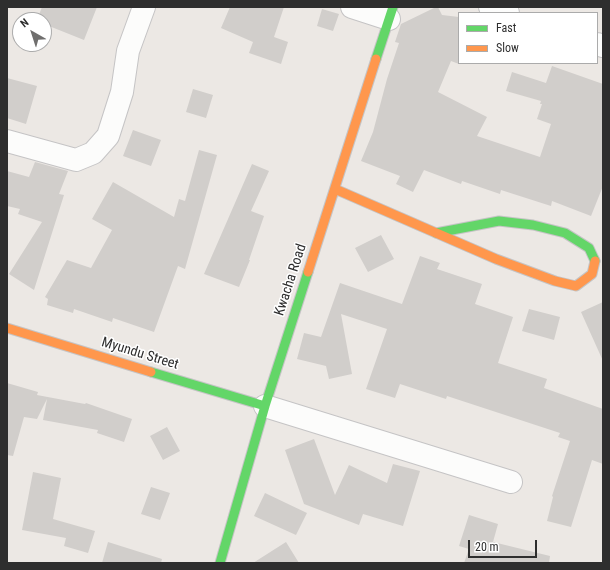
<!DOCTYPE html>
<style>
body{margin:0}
#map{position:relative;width:610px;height:570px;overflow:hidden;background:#ece8e4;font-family:"Roboto Condensed",sans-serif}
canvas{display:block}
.frame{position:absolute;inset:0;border:8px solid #2e2e2e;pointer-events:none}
.legend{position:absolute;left:458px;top:12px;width:140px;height:52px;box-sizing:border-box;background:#fff;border:1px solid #ababab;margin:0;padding:5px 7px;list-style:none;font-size:12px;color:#2e2e2e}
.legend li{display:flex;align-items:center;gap:8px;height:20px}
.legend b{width:20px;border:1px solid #ababab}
.north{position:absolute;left:12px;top:12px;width:40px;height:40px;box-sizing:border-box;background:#fff;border:1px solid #ababab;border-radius:50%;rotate:321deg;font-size:11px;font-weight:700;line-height:16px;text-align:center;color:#2e2e2e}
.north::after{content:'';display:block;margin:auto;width:14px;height:18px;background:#706f6e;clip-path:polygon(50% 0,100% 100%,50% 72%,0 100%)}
.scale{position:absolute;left:468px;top:540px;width:69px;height:18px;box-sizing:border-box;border:2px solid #2e2e2e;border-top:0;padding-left:5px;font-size:12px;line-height:14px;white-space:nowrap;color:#2e2e2e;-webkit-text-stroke:3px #fff;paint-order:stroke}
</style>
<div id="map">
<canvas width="610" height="570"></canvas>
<div class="frame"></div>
<ul class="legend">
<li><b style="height:5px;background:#63d668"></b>Fast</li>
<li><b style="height:5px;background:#ff974d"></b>Slow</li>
</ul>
<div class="north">N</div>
<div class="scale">20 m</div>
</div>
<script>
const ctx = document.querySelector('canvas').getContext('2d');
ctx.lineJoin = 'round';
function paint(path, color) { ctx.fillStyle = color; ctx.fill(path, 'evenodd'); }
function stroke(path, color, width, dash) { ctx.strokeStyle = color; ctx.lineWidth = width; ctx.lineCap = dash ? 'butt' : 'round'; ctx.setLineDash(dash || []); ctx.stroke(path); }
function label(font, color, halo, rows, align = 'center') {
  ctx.font = font + ' "Roboto Condensed",sans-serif'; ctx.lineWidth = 3; ctx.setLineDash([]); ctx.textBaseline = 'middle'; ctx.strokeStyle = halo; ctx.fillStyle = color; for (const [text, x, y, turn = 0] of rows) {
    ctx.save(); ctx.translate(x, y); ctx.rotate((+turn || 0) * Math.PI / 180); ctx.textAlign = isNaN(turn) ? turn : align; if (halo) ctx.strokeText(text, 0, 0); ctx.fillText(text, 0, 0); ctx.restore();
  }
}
paint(new Path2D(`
 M42 7H97L84 40 44 24V20H37Z
 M230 7H284L274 37 288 42 281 64 249 53 253 42 221 28Z
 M436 7H438L442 15 459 17V64L451 61 438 92 487 117 477 136 540 157 551 124 537 119 542 104H540L541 101 506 91 512 72 546 83 552 66 603 84V186L591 216 552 201 551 206 501 190 500 194 462 181 461 184 424 170 413 192 396 184 400 176 361 161 373 132 387 79 399 43 395 42 401 24Z
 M322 9 339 14 333 31 317 26Z
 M7 78 37 86 26 124 7 118Z
 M193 89 213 95 206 118 186 112Z
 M133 130 161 140 151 166 123 156Z
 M199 150 217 155 185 269 178 266 154 332 113 318 112 322 74 309 73 313 47 305 48 299 45 297 67 260 91 268 112 230 92 219 113 182 174 217 179 199 185 201Z
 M35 162 68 171 59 194 64 195 34 290 9 274 42 222 18 214 20 209 7 206V171L29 177Z
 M252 164 269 171 251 211 264 216 249 260H250L239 287 204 274Z
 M381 235 394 259 368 272 355 248Z
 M420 256 440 263 437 269 482 284 475 304 513 317 498 363 547 379 544 388 603 409V464L592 460 571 527 547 521 553 497 552 496 570 441 558 437 560 433 447 396 446 399 400 384 395 398 366 389 387 329 341 314 352 374 329 379 326 366 297 359 304 333 321 337 340 283 402 304Z
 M603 302V361L581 312Z
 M529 309 560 317 554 340 522 331Z
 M7 383 38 392 37 395 85 404 86 403 132 419 124 442 97 433 98 430 43 420 47 399 37 419 24 417 13 456 7 455Z
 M167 427 180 451 163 460 150 436Z
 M314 439 335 495 349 465 387 483 393 464 420 471 403 526 363 514 359 525 304 504 285 450Z
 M33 472 61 478 53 519 95 531 88 553 64 546 66 538 22 530Z
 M151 487 170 493 160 520 141 514Z
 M265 493 307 513 296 535 254 516Z
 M469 515 498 524 493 542 550 556 549 563H464L469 549 459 546Z
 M108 542 162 559 161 563H102Z
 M286 542 299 563H253Z`), '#d1cecb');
const street = new Path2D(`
 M352 7 389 19
 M490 7 508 13
 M597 44 603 46
 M7 141 76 160 93 153 108 136 122 92 128 51 144 7
 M265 406 511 482`);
const fast = new Path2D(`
 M376 59 393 7
 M436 233 499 221 533 225 565 233 589 248 595 261
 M151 372 265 406
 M220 563 265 406 308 272`);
const slow = new Path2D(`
 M335 189 496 259 555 281 576 286 592 274 595 261
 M308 272 376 59
 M7 328 151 372`);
stroke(street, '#c5c4c5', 24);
stroke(fast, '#c5c4c5', 11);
stroke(slow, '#c5c4c5', 11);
stroke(street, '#fcfcfb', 22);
stroke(fast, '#63d668', 9);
stroke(slow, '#ff974d', 9);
label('14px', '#2e2e2e', '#fff', [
 ["Kwacha Road",291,280,-72],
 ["Myundu Street",140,354,17]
]);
</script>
